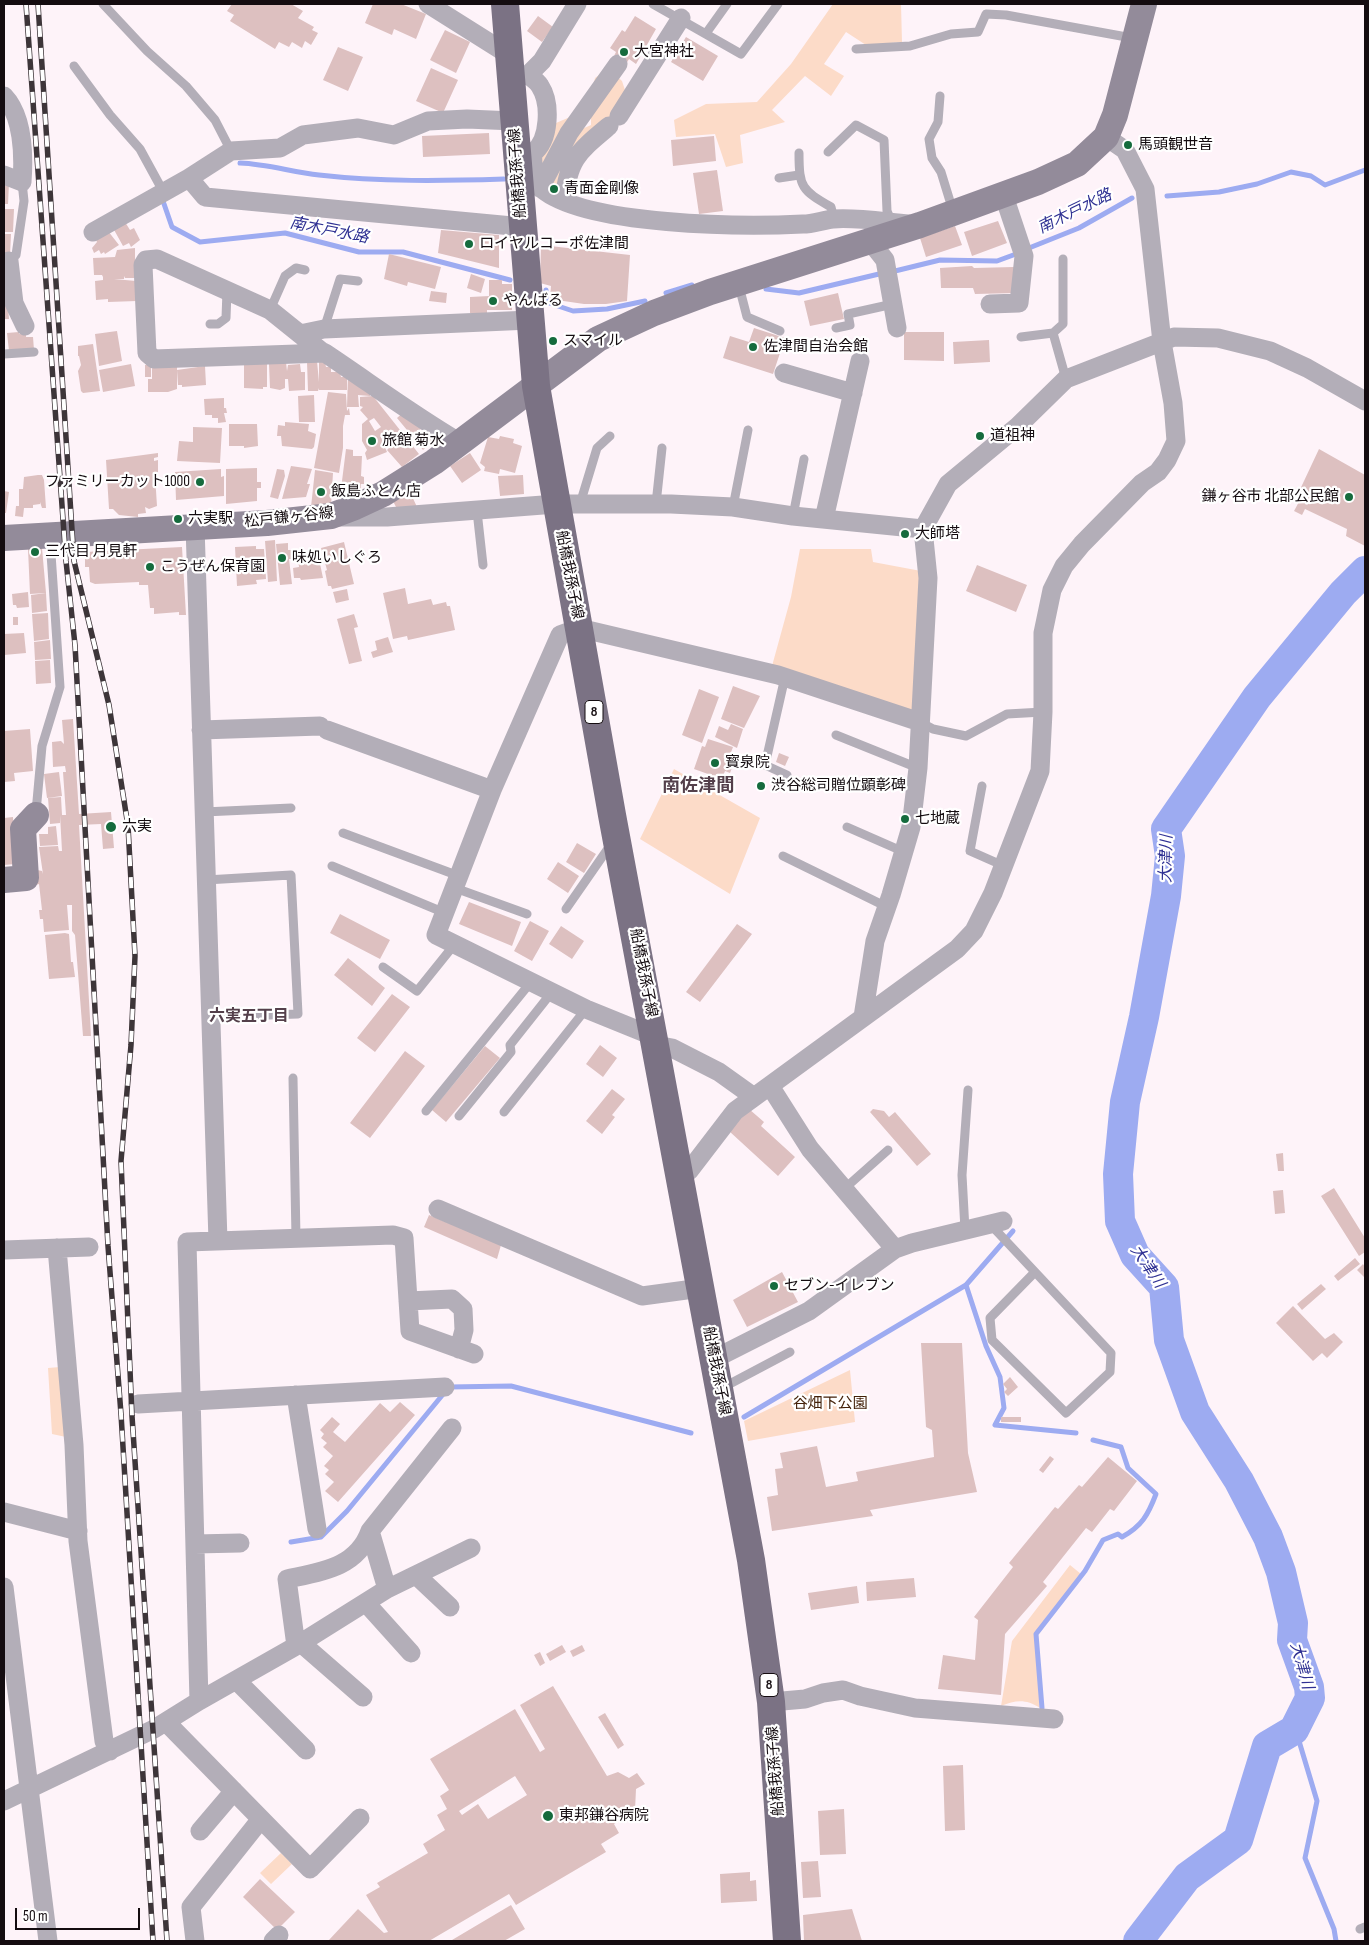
<!DOCTYPE html>
<meta charset="utf-8">
<style>
body{margin:0}
#map{position:relative;width:1369px;height:1945px;overflow:hidden;background:#fef3f9;font-family:"Sofia Sans Condensed",sans-serif}
canvas{display:block}
.frame{position:absolute;inset:0;border:5px solid #140c10;pointer-events:none}
.scale{position:absolute;left:15px;top:1908px;width:125px;height:22px;box-sizing:border-box;border:2px solid #140c10;border-top:0;padding-left:6px;font-size:15px;line-height:18px;white-space:nowrap;color:#140c10;-webkit-text-stroke:4px #fff;paint-order:stroke}
</style>
<div id="map">
<canvas width="1369" height="1945"></canvas>
<div class="frame"></div>
<div class="scale">50 m</div>
</div>
<script>
const ctx = document.querySelector('canvas').getContext('2d');
ctx.lineJoin = 'round';
function paint(path, color) { ctx.fillStyle = color; ctx.fill(path, 'evenodd'); }
function stroke(path, color, width, dash) { ctx.strokeStyle = color; ctx.lineWidth = width; ctx.lineCap = dash ? 'butt' : 'round'; ctx.setLineDash(dash || []); ctx.stroke(path); }
function label(font, color, halo, rows, align = 'center') {
  ctx.font = font + ' "Sofia Sans Condensed","Noto Sans JP",sans-serif'; ctx.lineWidth = 4.5; ctx.setLineDash([]); ctx.textBaseline = 'middle'; ctx.strokeStyle = halo; ctx.fillStyle = color; for (const [text, x, y, turn = 0] of rows) {
    ctx.save(); ctx.translate(x, y); ctx.rotate((+turn || 0) * Math.PI / 180); ctx.textAlign = isNaN(turn) ? turn : align; if (halo) ctx.strokeText(text, 0, 0); ctx.fillText(text, 0, 0); ctx.restore();
  }
}
paint(new Path2D(`
 M833 4H901L902 42 866 45 846 32 824 64 844 76 831 96 805 76 772 110 785 122 740 135 743 163 726 167 715 134 676 137 674 120 706 104 757 102 791 64Z
 M608 68 622 81 626 93 614 114 558 185 541 178 538 156 549 126 570 117 582 129 591 125V96L595 78Z
 M800 549H871L873 562 921 571 913 714 772 666 791 597Z
 M674 769 760 818 730 894 640 839Z
 M60 1367 66 1437 52 1434 48 1368Z
 M850 1370 855 1422 748 1441 744 1421Z
 M1070 1565 1081 1574 1035 1635 1040 1708C1026 1699 1016 1700 1001 1706L1012 1641Z
 M281 1853 292 1864 271 1884 260 1873Z`), '#fcdbc8');
stroke(new Path2D(`
 M240 163C267 164 292 172 319 175 380 182 443 181 504 179
 M1167 196 1219 192 1257 184 1291 172 1311 176 1325 185 1365 170
 M163 201 172 227 200 242 285 233 359 252H403L510 280
 M1029 248 1079 228 1132 198
 M895 271 940 260 997 261 1016 254
 M766 289 799 293 879 274
 M546 290V302L573 311 607 309 645 301
 M666 293 692 285
 M966 1285 986 1346 1000 1377 1004 1408 995 1425 1076 1433
 M744 1417 966 1285 1013 1231
 M291 1542 321 1537 347 1511 449 1387 511 1386 691 1433
 M1042 1708 1036 1634 1085 1571 1103 1540 1118 1534 1122 1537C1142 1526 1148 1515 1156 1494L1128 1468 1121 1447 1093 1440
 M1294 1730 1299 1741 1317 1801 1305 1858 1334 1929 1336 1941`), '#9dabf1', 5);
stroke(new Path2D(`
 M1138 1941 1187 1877 1238 1840 1267 1746 1294 1730 1310 1698 1309 1687 1292 1640 1293 1623 1281 1572 1268 1537 1239 1481 1195 1412 1169 1340 1164 1287 1135 1255 1120 1221 1118 1174 1125 1102 1144 1017 1166 896 1170 856 1166 829 1257 697 1343 593 1365 571`), '#9dabf1', 30);
paint(new Path2D(`
 M232 4H291L303 11 298 18 314 27 312 30 318 33 311 45 305 41 302 48 292 42 289 47 279 42 275 49 230 21 234 15 227 11Z
 M373 4H401L426 14 416 39 394 29 392 35 365 23Z
 M538 16 553 27 542 42 527 31Z
 M635 16 656 29 636 64 629 59 626 64 614 56 616 52 610 48 622 30 625 32Z
 M445 30 470 42 456 73 430 60Z
 M686 37 718 56 703 81 671 62Z
 M338 47 363 57 348 91 323 80Z
 M431 68 458 80 443 113 416 101Z
 M489 133 490 154 423 157 422 136Z
 M714 136 716 161 673 166 671 140Z
 M717 170 723 211 699 214 693 173Z
 M4 183H9L8 204H4Z
 M4 209H14L13 232H4Z
 M998 221 1007 243 972 256 964 232Z
 M125 222 130 230 134 228 140 240 131 247 129 243 123 246 113 228Z
 M955 226 962 245 926 257 920 238Z
 M441 230 499 235V268L438 253Z
 M108 231 119 245 105 254 104 252 101 254 99 250 94 253 92 248 97 242 95 238Z
 M4 234H11L10 255H4Z
 M541 245 630 255 627 301 606 304H584L550 299 551 286 540 283Z
 M135 248V278H125L124 276V279H114L136 281 137 301 108 302V299L96 300 95 281 103 280V277L102 275H94L93 258 115 257 117 250Z
 M389 254 441 267 435 289 408 282 407 286 384 279Z
 M972 266 974 268 1014 267 1016 293 975 294 973 288H941L940 268Z
 M471 274 485 279 481 293 467 288Z
 M489 280H502V284H512V310H487V313H470V297L489 296Z
 M431 291 447 293 446 303 429 301Z
 M838 293 844 319 810 326 804 301Z
 M4 305H8L9 319H4Z
 M754 328 785 338 773 374 723 358 730 336 749 342Z
 M117 331 122 361 99 366 95 334Z
 M19 332V334L26 333V337H33L34 350 9 351 7 333Z
 M904 332H944V361L904 360Z
 M989 340 990 362 954 364 953 342Z
 M93 344 100 391 83 393 81 391 78 371 81 365 79 356H78V346Z
 M317 361 319 382V362H325L326 367H331V372H340L341 377H347V390H319V388L318 391H308L307 362Z
 M286 362 287 371 288 365 300 364 301 372H305V390L289 391 288 379H285V388L280 390 270 388 269 364Z
 M131 364 135 386 103 392 99 370Z
 M244 364H267V387H263V389L244 388Z
 M145 365H151V377H145Z
 M205 366 206 385 182 387V385H178L177 370Z
 M177 367V389L168 392H148V379H152V368Z
 M348 376 370 389V396L358 395 359 407H347Z
 M328 392 346 394 347 411 349 408 350 415H345L343 426V448L339 473 314 468Z
 M314 395 315 422H299L298 396Z
 M373 396 419 454 402 467 387 450 390 447 380 435 387 452 367 460 365 453 367 450 362 441V424L368 419 360 410 363 407 360 406V397ZM374 418 381 427 375 431 369 421Z
 M224 398V408H226L227 413H224L226 422 218 423V418H212V415H205L204 399Z
 M406 410 421 429 412 436 397 418Z
 M285 422 309 424 308 431 316 434 314 447 312 449 282 446 281 436H277L278 425 285 426Z
 M229 424H257L258 446 244 448V446H229Z
 M193 427 222 428 220 463 177 461 179 441 193 442Z
 M427 427 436 439 423 450 413 438Z
 M500 436 514 439 513 443 522 446 515 473 500 469 499 474 484 471 485 467 480 463 488 437 499 439Z
 M346 449 353 450V456H362L361 476 364 477V484H361V490L341 489Z
 M1319 449 1365 475V546L1346 536 1347 529 1305 509 1302 515 1294 511 1300 500 1296 498Z
 M158 453V457L154 458V461L158 460V474L155 475 157 506 149 509 145 507 146 513 138 514V517L119 515 113 509H109L106 460Z
 M470 453 481 470 462 483 450 466Z
 M291 466 312 469 307 484H310L306 497 282 499Z
 M257 468V482H261V488H257V501L226 504V469Z
 M221 469V477L224 476V496L176 500 175 472Z
 M277 469 284 470 285 476 278 499 270 497Z
 M315 470 333 473 331 506 311 507Z
 M38 475H42L44 480 46 508H42L40 502V504L33 505V508H24L23 517 15 516 16 506H19V489H23L24 477Z
 M523 475 524 494 500 496 498 476Z
 M4 491 9 492 6 513H4Z
 M410 492 417 507 397 509 392 499Z
 M275 540 277 581 268 582 265 541Z
 M344 542 354 584 332 589 331 586H328L325 571 327 570 321 548Z
 M288 543V550H292V559H289L292 584 280 585 276 544Z
 M256 546V549H264L266 579 256 580 257 584 237 586 235 547Z
 M182 547 186 615H179V612L154 614V608H150L148 585H139V582L95 584 90 582 89 567H85V552Z
 M42 548 46 593 30 594 28 549Z
 M317 556 319 559 323 578 301 580 300 578H294L293 568 299 567 298 558Z
 M977 565 1027 585 1016 612 966 591Z
 M405 588 408 604 431 599 433 605 446 602 447 606H450L455 630 408 640 407 636 393 639 383 593Z
 M347 589 349 600 336 603 333 592Z
 M28 592 29 607 17 608 16 605H13L12 594Z
 M46 593 47 611 32 613 31 595Z
 M48 613 49 639 34 641 32 614Z
 M354 614 358 627 354 628 362 661 349 664 337 619Z
 M13 617H18V625H13Z
 M24 633 26 653 4 655V634Z
 M388 637 393 652 373 658 371 652 377 650 375 641Z
 M50 640 51 659 35 660 34 642Z
 M50 660 51 683 36 684 35 661Z
 M733 686 760 696 744 728 721 719Z
 M699 689 719 697 702 743 682 735Z
 M73 719 79 814 111 812 114 848 103 849 101 824 79 825 91 1036H83L75 935 72 931V905H67L69 930 44 932 43 919H40L39 910H42L39 884 36 885 37 870 42 871 43 874 39 847 58 846 59 851H62L60 815V823L50 824 48 798 61 797 62 815H66L63 772H66L65 766 53 767 52 742 61 741 64 744 62 720Z
 M731 724 743 729 737 748 715 737 719 726 728 730Z
 M30 729 33 771 14 773 15 781 4 782V731Z
 M708 739 733 747 730 755 736 757 730 773 725 771 722 779 694 769 702 746 705 747Z
 M779 753 789 757 785 766 776 762Z
 M59 772 62 796 47 798 44 774Z
 M13 817 15 864 4 865V818Z
 M56 826 58 845 40 846 39 834H48V827Z
 M577 843 596 854 584 873 566 862Z
 M558 862 579 876 568 893 547 879Z
 M469 902 521 922 512 946 459 924Z
 M340 914 390 940 380 959 330 933Z
 M530 921 549 931 532 961 514 951Z
 M737 924 752 934 700 1002 686 992Z
 M561 926 584 941 572 959 549 944Z
 M65 933 69 934 71 962H73L75 977 49 979 45 935Z
 M348 958 385 988 372 1006 334 975Z
 M392 994 410 1007 375 1052 357 1038Z
 M600 1045 617 1058 603 1077 586 1064Z
 M485 1046 500 1058 446 1122 432 1110Z
 M405 1051 425 1066 370 1138 350 1123Z
 M612 1089 625 1099 612 1115 615 1117 602 1134 586 1121Z
 M749 1109 764 1122 761 1126 795 1157 778 1176 729 1131Z
 M873 1109 884 1111 889 1117 895 1112 931 1154 917 1166 870 1112Z
 M1283 1153 1284 1171H1278L1276 1154Z
 M1334 1188 1365 1238V1252L1359 1256 1321 1196Z
 M1283 1190 1285 1213 1275 1214 1273 1191Z
 M429 1215 501 1245 497 1259 424 1227Z
 M1355 1258 1360 1264 1338 1281 1334 1276Z
 M1363 1264 1365 1267V1278L1357 1270Z
 M782 1272 798 1302 747 1327 733 1300Z
 M1321 1284 1326 1289 1302 1310 1297 1304Z
 M1293 1306 1325 1339 1334 1333 1343 1342 1327 1358 1322 1353 1313 1361 1276 1323Z
 M921 1343H962L968 1453 977 1492 870 1510 873 1516 772 1531 767 1497 778 1495 775 1469 783 1468 780 1453 817 1446 826 1487 858 1481 856 1472 934 1457 932 1430 926 1427Z
 M1010 1377 1018 1387 1008 1396 1004 1392 1007 1389 1003 1384Z
 M400 1402 415 1415 338 1502 325 1491 334 1482 325 1474 329 1470 324 1466 333 1456 323 1447 327 1443 321 1438 324 1434 320 1430 332 1417 340 1424 333 1432 345 1442 380 1403 390 1412Z
 M1001 1417H1021V1422H1001Z
 M1050 1456 1054 1459 1043 1473 1039 1470Z
 M1108 1457 1137 1481 1114 1511 1110 1509 1092 1532 1086 1528 1043 1582 1047 1586 1005 1634 1001 1695 938 1689 943 1655 975 1660 978 1620 974 1617 1013 1567 1009 1563 1055 1507 1058 1509 1079 1485 1082 1487Z
 M914 1578 916 1597 867 1601 866 1582Z
 M857 1586 859 1603 811 1610 808 1593Z
 M562 1645 566 1652 550 1661 546 1654Z
 M582 1645 585 1651 573 1657 570 1651Z
 M540 1652 545 1663 540 1666 534 1655Z
 M553 1686 607 1776 618 1772 629 1778 637 1773 645 1784 636 1789 635 1810 614 1824 619 1833 601 1844 606 1852 516 1905 509 1894 429 1941H328L358 1909 384 1933 388 1932 366 1895 380 1887 377 1883 428 1853 423 1844 445 1830 437 1815 447 1809 440 1796 449 1790 430 1759 515 1709 540 1752 545 1749 520 1705ZM515 1776 527 1795 488 1819 478 1804 462 1815 459 1811Z
 M605 1713 624 1745 618 1749 598 1717Z
 M963 1765 965 1830 945 1831 943 1766Z
 M844 1809 846 1854 820 1855 818 1811Z
 M818 1861 821 1897 803 1898 801 1862Z
 M750 1872V1881L756 1880 757 1901 721 1903 720 1874Z
 M260 1879 295 1912 277 1930 243 1897Z
 M511 1905 525 1929 504 1941H453L452 1940Z
 M852 1909 862 1941H804L803 1915Z`), '#ddc0c0');
stroke(new Path2D(`
 M103 4 147 51 186 86 215 120 231 151
 M653 4 741 54 778 4
 M707 32 727 4
 M856 49 910 46 951 34 978 32 986 14 1006 15 1132 38
 M74 66 110 115 140 149 164 193
 M940 96 938 122 929 139 932 158 941 172 953 211
 M828 152 856 125 884 140 887 211 892 223
 M799 153C799 188 802 190 831 207L834 219
 M779 178 799 175
 M1063 259V324L1053 333 1066 379
 M9 261 16 255 24 201 22 182
 M739 286 747 317 780 331
 M270 310 285 276 296 268 305 270
 M210 324H218L226 318 227 291
 M836 328 850 325 848 314 893 304
 M324 329 340 279 358 281
 M1021 337 1053 333
 M4 354 34 352
 M580 504 597 448 610 436
 M656 504 662 448
 M733 507 748 430
 M477 511 483 565
 M793 516 804 459
 M785 677 765 765 787 775
 M920 722 933 729 966 736 1007 714 1043 712
 M836 735 918 768
 M982 786 970 851 1004 866
 M36 812 42 746 60 687 50 539
 M204 812 291 808
 M847 827 904 852
 M343 833 459 876
 M783 856 887 907
 M332 866 445 913
 M206 880 291 875 298 1014 210 1017
 M455 888 527 914
 M566 909 607 850 614 848
 M383 967 417 991 454 945
 M293 1078 296 1238
 M426 1111 531 982
 M504 1112 586 1009
 M459 1116 511 1052 510 1045 552 992
 M844 1189 888 1150
 M990 1224 1111 1353 1110 1372 1066 1413 992 1340 990 1318 1034 1273
 M965 1230 962 1175 968 1090
 M722 1388 790 1352
 M1360 1929 1365 1927`), '#b3aeb8', 9);
stroke(new Path2D(`
 M428 4 509 55
 M528 75C532 78 537 81 540 86 551 103 550 140 533 153 532 162 534 183 542 189 586 226 744 227 803 224 813 224 823 220 833 219 857 217 885 222 909 224
 M517 76 528 75 542 61 577 4
 M4 96C23 116 24 155 22 182L4 175
 M619 116 681 18
 M514 121 467 119 428 121 394 135 358 128 303 135 280 148 231 151 189 178 205 197 523 227
 M540 188 569 133 618 64
 M564 201C568 159 578 152 609 126
 M93 232 189 178
 M870 241 885 260 897 328
 M4 262 9 261 14 303 25 326
 M990 304 1019 303 1024 256 1004 196
 M300 334 324 329 530 320
 M325 353 154 359 147 353 143 265 146 260 157 259 270 310 321 351 325 353C370 383 413 415 459 442
 M784 373 853 393
 M338 517H387L556 504H671L733 507 793 516 923 529 948 484 1018 426 1066 379 1174 337 1218 338 1270 351 1307 368 1365 401
 M824 519 860 361
 M195 526 218 1241
 M201 730 320 726
 M327 730 492 790
 M863 1017 875 941 891 895 911 827 918 768 928 578 923 529
 M655 1037 586 1009 436 935 492 790 560 635 579 628 778 675 920 722
 M656 1045 672 1048 719 1072 754 1097
 M770 1086 810 1149 895 1249
 M680 1173 689 1171 735 1111 957 949 974 931 993 893 1040 771 1043 712V633L1052 590 1064 566 1082 544 1142 483 1158 472 1167 460 1176 441 1173 403 1162 342 1145 189 1125 150 1106 137
 M438 1209 642 1296 701 1288
 M57 1248 74 1445 78 1541 104 1741 110 1751
 M4 1250 89 1247
 M408 1301 452 1299 463 1309 464 1330 459 1349
 M714 1359 809 1311 895 1249 912 1243 1003 1221
 M296 1395 317 1529
 M138 1404 445 1387
 M4 1512 78 1531
 M370 1531 387 1589
 M195 1544 240 1543
 M416 1575 450 1607
 M4 1587 48 1941
 M366 1603 411 1653
 M301 1643 363 1697
 M296 1646 287 1579C320 1572 357 1568 370 1531L452 1428
 M236 1680 306 1750
 M199 1701 187 1242 393 1235 404 1238 410 1331 474 1354
 M771 1702 805 1699 823 1693 843 1690 860 1696 915 1708 1054 1719
 M166 1722 310 1869 360 1818
 M4 1801 154 1729 199 1701 296 1646 387 1589 471 1548
 M200 1831 234 1791
 M195 1941 191 1907 261 1819
 M273 1941 279 1935`), '#b3aeb8', 19);
stroke(new Path2D(`
 M4 538 267 523 331 516 355 507 383 494 434 462 598 339 654 313 710 292 920 225 1038 182 1077 164 1106 137 1115 115 1144 4
 M4 880 26 878 23 829 36 815`), '#938b9a', 26);
stroke(new Path2D(`
 M505 4 536 386 612 815 751 1560 771 1702 787 1941`), '#7b7284', 28);
const rail = new Path2D(`
 M26 4 66 561 75 645 108 1246 121 1414 153 1941
 M38 4 74 561 109 705 128 826 135 956 131 1045 121 1161 132 1416 167 1941`);
stroke(rail, '#3d3539', 5.5);
stroke(rail, '#fff', 4, [11]);
for (const [x, y, r, color] of [
 [624,52,5,"#156b3d"],
 [1128,145,5,"#156b3d"],
 [554,189,5,"#156b3d"],
 [469,244,5,"#156b3d"],
 [493,301,5,"#156b3d"],
 [553,341,5,"#156b3d"],
 [753,347,5,"#156b3d"],
 [980,436,5,"#156b3d"],
 [372,441,5,"#156b3d"],
 [200,482,5,"#156b3d"],
 [321,492,5,"#156b3d"],
 [1349,497,5,"#156b3d"],
 [178,519,5,"#156b3d"],
 [905,534,5,"#156b3d"],
 [35,552,5,"#156b3d"],
 [282,558,5,"#156b3d"],
 [150,567,5,"#156b3d"],
 [715,763,5,"#156b3d"],
 [761,786,5,"#156b3d"],
 [905,819,5,"#156b3d"],
 [111,827,6,"#156b3d"],
 [774,1286,5,"#156b3d"],
 [548,1816,6,"#156b3d"]
]) { const dot = new Path2D(); dot.arc(x, y, r, 0, 2 * Math.PI); ctx.fillStyle = color; ctx.fill(dot); stroke(dot, '#fff', 2); }
for (const [x, y, w] of [
 [594,712,18],
 [769,1685,18]
]) { const box = new Path2D(); box.roundRect(x - w / 2, y - 11.5, w, 23, 4); ctx.fillStyle = '#fff'; ctx.fill(box); stroke(box, '#140c10', 1); }
label('bold 14px', '#140c10', null, [
 ["8",594,712],
 ["8",769,1685]
]);
label('15px', '#140c10', '#fff', [
 ["大宮神社",634,52],
 ["馬頭観世音",1138,145],
 ["青面金剛像",564,189],
 ["ロイヤルコーポ佐津間",479,244],
 ["やんばる",503,301],
 ["スマイル",563,341],
 ["佐津間自治会館",763,347],
 ["道祖神",990,436],
 ["旅館 菊水",382,441],
 ["ファミリーカット1000",190,482,"right"],
 ["飯島ふとん店",331,492],
 ["鎌ヶ谷市 北部公民館",1339,497,"right"],
 ["六実駅",188,519],
 ["大師塔",915,534],
 ["三代目 月見軒",45,552],
 ["味処いしぐろ",292,558],
 ["こうぜん保育園",160,567],
 ["寳泉院",725,763],
 ["渋谷総司贈位顕彰碑",771,786],
 ["七地蔵",915,819],
 ["六実",122,827],
 ["セブン-イレブン",784,1286],
 ["東邦鎌谷病院",559,1816]
], 'left');
label('15px', '#140c10', '#fff', [
 ["船橋我孫子線",518,173,-94],
 ["松戸鎌ヶ谷線",289,518,-6],
 ["船橋我孫子線",569,575,79],
 ["船橋我孫子線",643,973,79],
 ["船橋我孫子線",716,1371,79],
 ["船橋我孫子線",776,1771,-94]
]);
label('15px', '#432109', '#fff', [
 ["谷畑下公園",830,1404]
]);
label('italic 16px', '#2f3193', '#fff', [
 ["南木戸水路",1075,212,-26],
 ["南木戸水路",329,231,11],
 ["大津川",1167,859,-89],
 ["大津川",1147,1267,56],
 ["大津川",1301,1666,74]
]);
label('bold 16px', '#54404b', '#fff', [
 ["六実五丁目",249,1017]
]);
label('bold 18px', '#54404b', '#fff', [
 ["南佐津間",698,786]
]);
</script>
